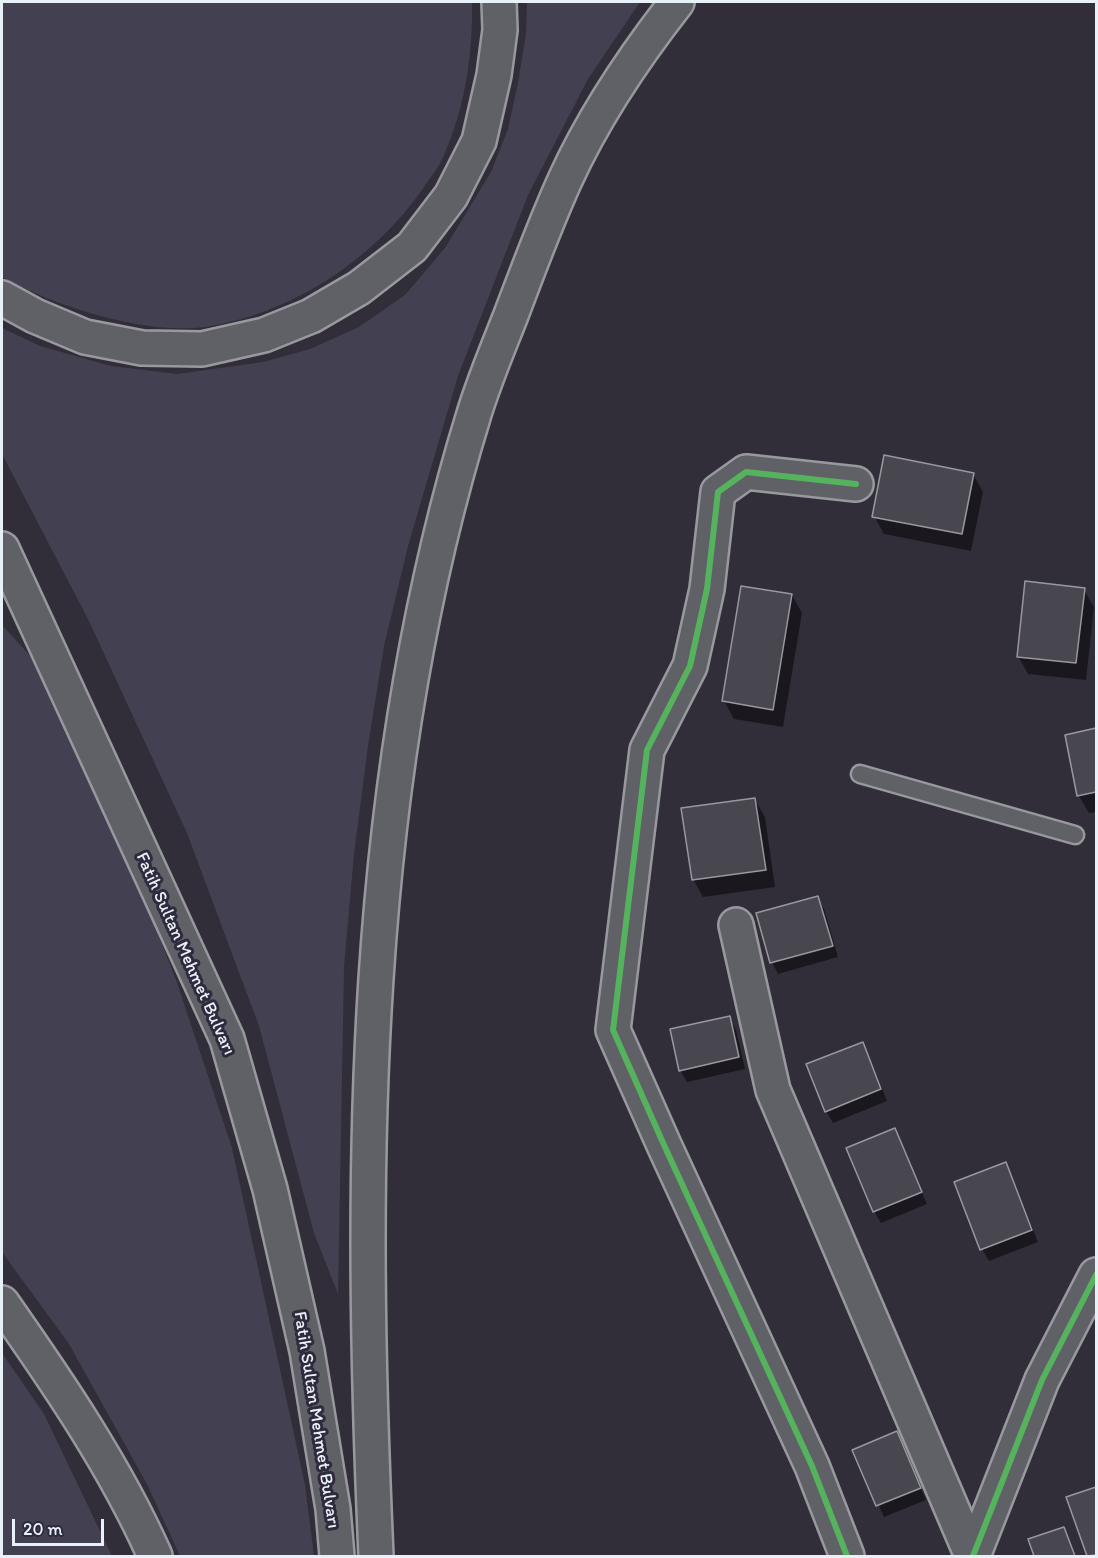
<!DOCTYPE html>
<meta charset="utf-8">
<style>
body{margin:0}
#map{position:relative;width:1098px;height:1558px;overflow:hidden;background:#312e39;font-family:Itim,sans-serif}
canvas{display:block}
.frame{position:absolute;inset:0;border:3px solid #e8f1f8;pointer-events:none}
.scale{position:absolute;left:12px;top:1519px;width:92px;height:27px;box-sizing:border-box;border:3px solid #e8f1f8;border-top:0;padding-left:8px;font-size:18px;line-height:21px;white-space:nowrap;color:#e8f1f8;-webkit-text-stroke:4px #2f2a3d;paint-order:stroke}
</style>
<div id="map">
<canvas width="1098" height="1558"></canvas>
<div class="frame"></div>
<div class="scale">20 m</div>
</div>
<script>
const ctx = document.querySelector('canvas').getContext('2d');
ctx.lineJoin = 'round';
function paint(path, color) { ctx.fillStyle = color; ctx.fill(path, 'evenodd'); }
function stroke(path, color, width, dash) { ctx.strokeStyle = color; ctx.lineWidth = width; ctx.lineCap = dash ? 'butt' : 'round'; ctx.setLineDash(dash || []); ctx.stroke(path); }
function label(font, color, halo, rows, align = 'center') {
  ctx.font = font + ' Itim,sans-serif'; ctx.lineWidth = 6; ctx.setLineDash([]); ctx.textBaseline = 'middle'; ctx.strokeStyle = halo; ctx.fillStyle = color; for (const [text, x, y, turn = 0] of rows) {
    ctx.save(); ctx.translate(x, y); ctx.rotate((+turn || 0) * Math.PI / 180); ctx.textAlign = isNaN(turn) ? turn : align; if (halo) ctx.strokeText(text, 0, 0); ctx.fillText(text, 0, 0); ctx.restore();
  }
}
paint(new Path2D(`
 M2 2H472C473 54 465 109 443 157 439 167 432 175 426 184 378 256 297 311 211 326 150 337 56 307 2 277Z
 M527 2H640L588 79 528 195 458 376 408 546 384 646 368 746 354 854 344 966 338 1294 314 1233 259 1026 187 833 88 619 2 454V328L40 346 111 366 177 374 263 362 310 349 359 327 405 295 445 248 491 172 508 129 518 83 526 34Z
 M2 625 35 661 113 818 176 980 232 1148 305 1485 314 1556H180L147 1484 69 1344 2 1252Z
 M2 1353 44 1414 112 1556H6L2 1552Z`), '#434151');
paint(new Path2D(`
 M973 474 983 492 971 551 884 534 874 516Z
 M1084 590 1094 607 1086 680 1028 674 1018 656Z
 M792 595 802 613 783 727 734 719 724 701Z
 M1096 730V812L1089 813 1079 796 1067 736Z
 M755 800 765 817 775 887 703 897 693 879Z
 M817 897 824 909 838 957 778 974 772 962Z
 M729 1018 736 1030 745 1069 687 1082 680 1070Z
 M862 1044 869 1056 887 1101 833 1123 826 1111Z
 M894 1130 927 1204 881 1223 874 1211Z
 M1005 1164 1012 1176 1038 1242 989 1261 982 1249 956 1183Z
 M896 1433 926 1500 884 1517 854 1451Z
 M1096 1488V1556H1088L1068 1498Z
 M1063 1528 1076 1556H1036L1030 1540Z`), '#0007');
const building = new Path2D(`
 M884 455 974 473 962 534 872 517Z
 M1025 581 1085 588 1076 663 1017 657Z
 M741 586 792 594 773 710 722 701Z
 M1096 728V792L1077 796 1065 735Z
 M755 798 766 870 692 880 681 808Z
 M818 896 833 946 770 963 756 913Z
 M730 1016 739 1057 679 1071 670 1029Z
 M863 1042 881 1089 825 1112 806 1064Z
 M895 1128 922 1192 873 1212 846 1148Z
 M1006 1162 1032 1230 980 1250 954 1182Z
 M897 1431 921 1488 876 1506 852 1450Z
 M1096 1487V1555L1087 1556 1066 1497Z
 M1064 1527 1075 1556H1034L1028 1539Z`);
paint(building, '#48464e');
stroke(building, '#98999f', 1.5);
const lane = new Path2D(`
 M860 774 1075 835`);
const street = new Path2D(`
 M736 925 773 1090 972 1556
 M847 1556 812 1466 664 1145 613 1030 647 750 690 666 707 589 718 492 746 472 856 484
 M973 1556 1042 1380 1096 1275`);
const highway = new Path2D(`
 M2 298 35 316 85 337 142 348 202 349 264 335 311 316 359 288 412 247 451 196 479 141 494 75 500 30 499 2
 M2 549 227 1039 270 1189 307 1351 333 1509 337 1556
 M2 1303C58 1383 115 1466 155 1556
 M376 1556C359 1175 360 783 474 414 484 381 498 348 511 315 528 270 545 224 565 180 594 116 634 57 677 2`);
stroke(lane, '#98999f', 21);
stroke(street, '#98999f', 38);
stroke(highway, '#98999f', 38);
stroke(lane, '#606067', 16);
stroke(street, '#606067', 33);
stroke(highway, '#606067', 33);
stroke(new Path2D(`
 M847 1556 812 1466 664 1145 613 1030 647 750 690 666 707 589 718 492 746 472 856 484
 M973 1556 1042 1380 1096 1275`), '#56b35d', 6);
label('18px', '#e8f1f8', '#2f2a3d', [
 ["Fatih Sultan Mehmet Bulvarı",185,954,66],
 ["Fatih Sultan Mehmet Bulvarı",316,1420,81]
]);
</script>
